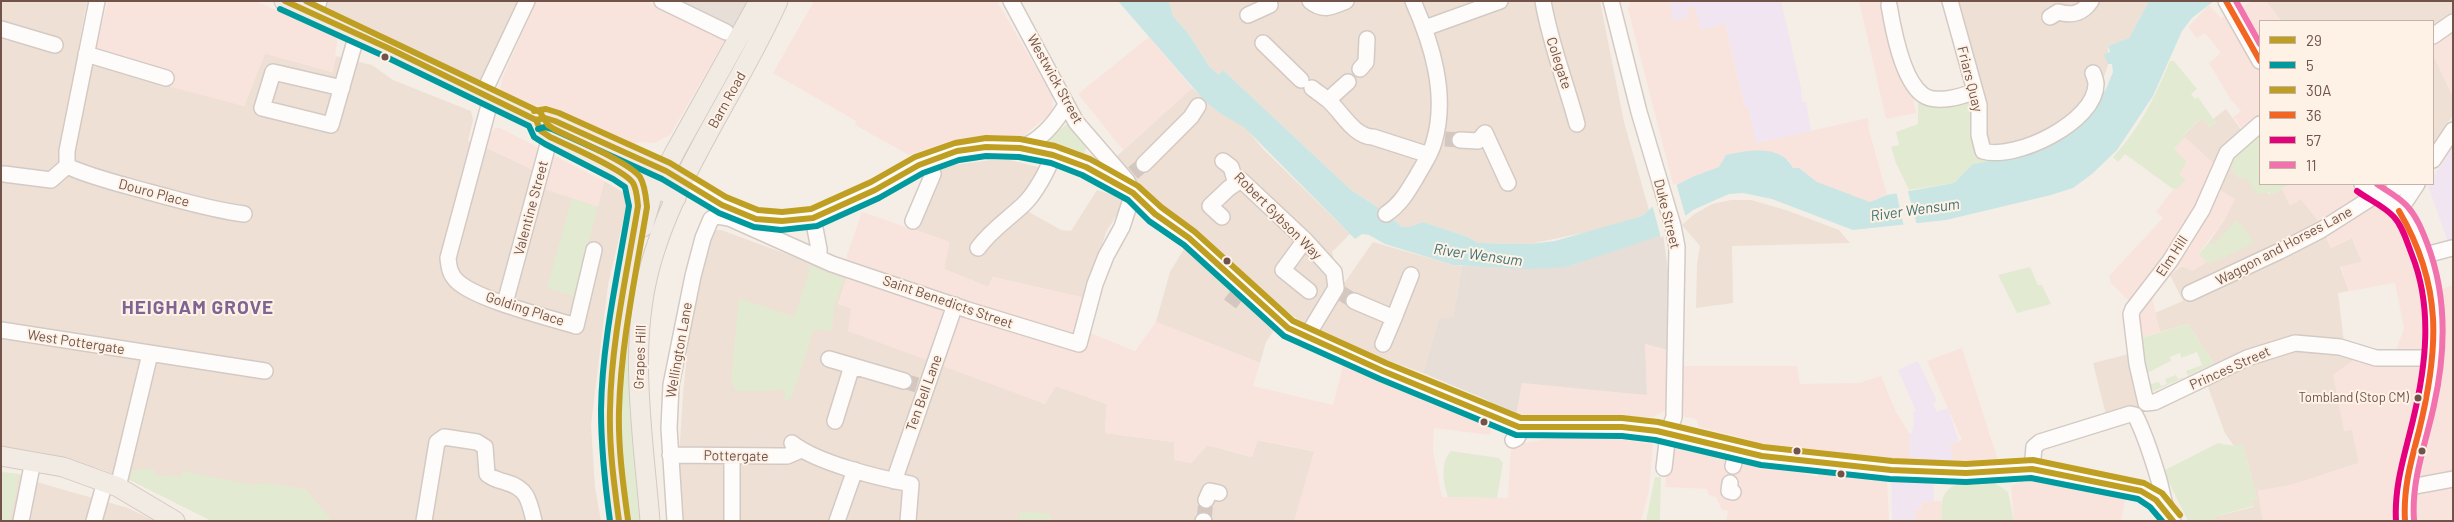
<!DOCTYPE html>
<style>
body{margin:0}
#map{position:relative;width:2454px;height:522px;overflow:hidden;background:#f5eee7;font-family:Barlow,sans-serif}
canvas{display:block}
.frame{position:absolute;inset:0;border:2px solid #715349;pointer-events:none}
.legend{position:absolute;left:2259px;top:20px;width:175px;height:165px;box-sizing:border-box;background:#fef2e6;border:1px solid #c6b2a7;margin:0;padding:6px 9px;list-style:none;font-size:15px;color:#715349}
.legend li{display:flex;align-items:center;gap:10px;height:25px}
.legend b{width:25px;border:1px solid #c6b2a7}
</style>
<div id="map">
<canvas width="2454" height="522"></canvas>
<div class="frame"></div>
<ul class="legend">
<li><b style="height:6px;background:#bf9f21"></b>29</li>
<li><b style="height:6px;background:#009a9e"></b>5</li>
<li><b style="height:6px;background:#bf9f21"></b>30A</li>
<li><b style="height:6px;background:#f26522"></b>36</li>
<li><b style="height:6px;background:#e5007d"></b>57</li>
<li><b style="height:6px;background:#f172ac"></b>11</li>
</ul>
</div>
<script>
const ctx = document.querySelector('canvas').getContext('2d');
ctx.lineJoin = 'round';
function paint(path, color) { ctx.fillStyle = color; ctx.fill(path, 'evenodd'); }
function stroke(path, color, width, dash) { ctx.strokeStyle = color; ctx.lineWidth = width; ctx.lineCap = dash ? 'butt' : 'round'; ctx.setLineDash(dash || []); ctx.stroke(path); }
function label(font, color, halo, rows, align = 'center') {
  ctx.font = font + ' Barlow,sans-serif'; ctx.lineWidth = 4; ctx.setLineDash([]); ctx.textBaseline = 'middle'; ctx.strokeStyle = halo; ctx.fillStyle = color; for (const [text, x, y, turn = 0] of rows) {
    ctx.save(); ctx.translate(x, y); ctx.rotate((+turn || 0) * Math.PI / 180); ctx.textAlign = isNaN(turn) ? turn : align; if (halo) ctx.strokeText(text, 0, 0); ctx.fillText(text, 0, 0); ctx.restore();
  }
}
paint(new Path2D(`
 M1 1H87L77 55 244 106 265 53 332 72 336 56 372 65 393 80 471 111 473 120 468 141 485 147 548 177 545 189 598 206 604 181 623 192 628 200 608 285 591 425 595 487 601 521H212L130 480 103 470 44 453 1 448Z
 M328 1H521L483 79 479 80 324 12Z
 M1169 1H1600L1624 122 1649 210 1642 216 1592 231 1530 244 1478 243 1468 237 1423 222 1409 227H1402L1385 212 1351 190 1223 70 1219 75 1209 66 1188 33 1173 16Z
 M1946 1H2149L2129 38 2108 46V65L2098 94 2064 136 1993 161 1975 91Z
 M2266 1H2453V16L2433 28V21H2281Z
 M2433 54 2453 97V115L2433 145Z
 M1192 88 1218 112 1244 126 1263 149 1350 234 1332 252 1341 283 1345 282 1373 242 1453 265 1462 266 1453 318H1439L1423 373 1318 335 1287 311 1266 342 1260 363 1156 322 1170 272 1184 249 1141 210 1107 165Z
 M2226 109 2251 143 2239 154 2230 167 2239 178H2246L2271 195 2282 189 2290 205 2301 199 2320 223 2331 248 2352 238 2362 262 2340 267 2349 291 2338 293 2344 343 2365 351 2344 431 2352 429 2359 463 2291 485 2258 491 2263 521H2215L2214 517 2253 507 2252 500 2257 499 2243 445 2234 446 2225 433 2202 371 2214 364 2188 324 2160 332 2155 313 2183 301 2170 275 2200 253 2209 242 2225 219 2234 199 2209 184 2216 166 2183 136 2202 118 2210 127 2216 123 2213 119Z
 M991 160H1010L1042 168 1022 208 1061 230 1071 231 1097 190 1127 199 1106 232 1085 298 993 277 988 287 944 269 949 242 907 227V218L927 174 954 165Z
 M1731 200H1751L1786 210 1839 230 1850 243 1732 246 1733 303 1696 308 1697 264 1700 246 1682 225 1693 215 1712 204Z
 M712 230H721L847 276 838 304 851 308 1044 404 1056 386 1107 404 1105 433 1174 442 1191 463 1207 445 1252 457 1257 440 1317 452 1295 521H683L679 457 683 394 691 314Z
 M2133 353 2141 407 2106 415 2093 363Z
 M1 472 19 474 40 483 128 508 155 521H1Z`), '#eee0d4');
paint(new Path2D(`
 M108 1H255L338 36 333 72 265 54 244 106 163 85 93 59Z
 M536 1H646L726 39 670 135 655 143 639 142 633 145 500 91 502 79Z
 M814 1H997L1053 97 1052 112 1022 137H977L945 143 909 155 855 125 856 121 773 73Z
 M1631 1H1669L1674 21 1689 17 1687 8 1695 6 1725 24 1745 107H1748L1757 143 1868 118 1869 130 1887 195 1870 202 1852 197 1817 182 1799 168H1793L1789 160 1720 167 1692 177 1674 188 1628 9Z
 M1859 1H1895L1916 113 1886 119Z
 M2253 1H2266L2281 21H2260V121L2245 133 2233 117 2241 111 2231 100 2209 63 2221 53 2205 33 2197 38 2188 27 2209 5 2221 18Z
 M2453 16V97L2433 53V28Z
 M1149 37 1192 88 1123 150 1078 94Z
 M495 128H500L604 181 598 207 545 189 548 177 485 147 489 136Z
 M2185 137 2216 166 2209 184 2235 199 2225 219 2199 253 2207 262 2193 271 2181 266 2170 275 2167 270 2151 293 2160 332 2141 338 2131 303 2111 283 2109 276 2163 218 2156 212 2172 191 2185 179 2179 174 2174 149Z
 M2291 184H2398L2388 190 2378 205 2392 219 2416 260 2428 293 2453 285V521H2263L2258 491 2291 485 2359 463 2352 430 2344 431 2333 375 2365 351 2396 350 2404 328 2395 283 2349 291 2341 267 2362 262 2352 238 2331 248 2320 223 2301 199 2290 205 2282 189Z
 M862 212 950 242 944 269 988 287 993 277 1085 298 1078 328 1135 351 1156 322 1260 363 1253 386 1333 405 1344 362 1491 424 1490 435 1434 428 1433 451 1442 497 1508 498 1511 445 1560 437H1604L1653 444 1649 490 1641 521H1294L1314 451 1258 440 1252 457 1208 445 1191 463 1174 460V442L1105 433 1107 404 1056 386 1045 404 848 331 851 308 838 304 847 276V255Z
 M1645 344 1668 350V366H1797L1800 384 1859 383 1881 376 1896 412 1910 434V460L1886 462 1889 521H1726L1728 511 1722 510 1716 497 1709 495 1707 489 1665 487 1669 448 1678 445 1818 477 1817 457 1699 427 1696 419 1669 414 1668 409 1653 417 1516 415 1522 383 1647 394Z
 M1962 348 1997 457 1996 464 1953 462 1952 458 1950 445 1962 440 1927 361Z
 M2021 481 2063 483 2126 495 2121 521H2014L2011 486Z
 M1921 501H1941L1942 521H1915V509H1922Z`), '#f8e4dd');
paint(new Path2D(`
 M677 1H747L734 29Z
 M1663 233 1668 270V350L1645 344 1647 395 1522 383 1516 416 1485 399 1423 373 1439 318H1453L1462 266 1566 267Z`), '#e7ded8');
paint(new Path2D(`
 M1669 1H1781L1801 88 1802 102H1806L1811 131 1756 143 1748 107H1745L1725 24 1701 30 1695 6 1687 8 1689 17 1673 21Z
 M2453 146V256L2428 186 2433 184V178Z
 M1918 361 1937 401 1933 404 1937 412 1948 408 1959 442 1950 445 1953 462 1933 464 1934 501 1921 502 1922 509H1915V521H1892L1891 470 1909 471 1910 434 1912 433 1914 422 1913 412 1916 411 1898 370Z`), '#f0e5f0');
paint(new Path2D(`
 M2170 61H2174L2197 89 2191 94 2195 99 2198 97 2216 123 2210 128 2202 118 2183 135 2185 137 2174 149 2187 162 2179 174 2186 179 2178 188 2173 189 2125 154 2118 162 2113 157C2140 128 2155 97 2170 61Z
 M1975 91 1993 161 1973 164 1954 183 1909 190 1896 163 1891 147 1899 145 1896 132 1918 124V95Z
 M1069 122 1087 143 1084 157 1040 146Z
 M2260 136V184H2290L2270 196 2269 192 2257 194 2246 178H2239L2230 167 2242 149Z
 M572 198 598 207 574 296 547 288Z
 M2236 220 2245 229 2254 243 2209 264 2199 254 2209 242 2213 245Z
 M808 265 844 279 834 307 832 331 814 329 792 396 785 403V390L737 391 731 380 739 298 794 317 810 270 807 268Z
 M2030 267 2038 285H2042L2051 304 2017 313 1998 275Z
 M633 311 630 374 641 521H627L617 446 621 380Z
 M2188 324 2214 364 2154 391C2141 381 2143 353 2141 338ZM2197 352 2202 365 2186 371 2188 376 2178 379 2176 375 2165 379 2167 384 2161 386 2159 382 2151 384 2147 373 2171 361 2170 357 2180 353 2181 358Z
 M2218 443 2234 446 2243 444 2257 499 2252 500 2253 506 2214 517 2215 521H2188L2165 474V470Z
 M1451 451 1499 458 1503 463 1497 498 1448 497C1443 483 1440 462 1451 451Z
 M154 469 155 476 181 477 182 471 252 485 265 483 305 489 329 516 330 521H212L130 480 132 470Z
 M1 472 19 474 10 521H1Z
 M1655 477H1661L1660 521H1646Z
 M1978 480 1995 483 2008 492 2014 521H1942C1939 490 1947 484 1978 480Z
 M1020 511 1051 514 1050 521H1020Z`), '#e3ead2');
paint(new Path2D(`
 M1118 1H1169L1173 16 1188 33 1209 66 1219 75 1223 70 1351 190 1385 212 1402 227H1409L1423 222 1468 237 1478 243 1530 244 1555 241 1642 216 1677 185 1692 177 1719 167 1726 155C1748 150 1781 144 1793 168H1799L1817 182 1870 202 1887 195 1954 183 1973 164 2033 153 2051 144 2067 134 2095 104 2106 89 2113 72 2112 64H2108L2104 54 2110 52 2108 46 2129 38 2149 1H2214L2192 18 2182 31 2153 96 2117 150 2092 174 2073 188 2051 195 1946 220 1853 230 1772 199 1743 193 1729 194 1693 210 1659 236 1566 267 1528 269 1453 265 1385 244 1369 235 1362 234 1355 239 1244 127 1218 112 1203 99Z`), '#c9e6e4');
paint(new Path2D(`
 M1676 183 1686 218 1661 238 1652 204Z
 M1907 188 1917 225 1904 227 1896 191Z`), '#f5eee7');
stroke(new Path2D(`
 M1445 139 1460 140
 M1133 173 1144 164
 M1341 293 1354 301
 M1230 304 1236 296
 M904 381 917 385
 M1204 521 1206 500`), '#d4c7c0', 15, [15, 8]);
const minor = new Path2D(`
 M97 1 67 151V166C93 178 121 184 149 192 180 200 211 210 244 214
 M662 1 726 32
 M1011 1 1076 122 1127 181 1133 193 1155 214 1189 238 1288 328 1383 371 1522 428 1594 426 1657 431 1762 456 1891 470 1966 473 2032 469 2132 488 2149 494 2165 509
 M1310 1C1323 12 1332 7 1346 1
 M1543 1C1550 43 1566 83 1577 124
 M1611 1 1639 112 1673 226 1677 247 1674 417 1668 433 1664 468
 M1950 1 1979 105V135L1983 151C2015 161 2096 122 2096 84 2096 81 2094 76 2093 73
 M2226 1 2260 61
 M1889 5C1893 29 1902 80 1923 95 1936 104 1961 97 1975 91
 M314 14 319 1
 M1248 15 1270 5
 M2050 17 2058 12C2072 16 2082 14 2091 1
 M1425 28 1500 1
 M1 29 55 45
 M2433 36 2453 22
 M1263 43 1301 80
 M86 54 166 78
 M1360 69 1366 62 1367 39
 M342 88 273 72 262 108 331 125 357 34
 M1312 88C1317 92 1323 96 1328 100 1341 111 1354 137 1373 137L1429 155
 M483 94 527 1
 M491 98 448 258C449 268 450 275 458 282 478 300 547 317 576 326L594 250
 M1328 100 1348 82
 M2260 124 2227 153 2202 210 2170 261 2133 309 2131 314 2137 364 2146 403 2155 402 2247 358 2295 343 2340 347 2376 358H2434
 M1460 140 1478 141 1485 133 1508 183
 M1020 148C1041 141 1055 123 1066 105
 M2433 160 2453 130
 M1223 161 1231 167 1234 177 1241 180 1305 240 1334 272 1336 288 1307 336
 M1144 164 1191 117 1198 106
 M4 174 51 180 67 166
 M684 182C706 194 733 215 758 220 791 225 817 216 846 203 872 192 895 176 920 164 994 130 1067 154 1132 193
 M2362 184C2373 193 2388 200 2399 210 2407 218 2412 230 2416 240 2443 299 2436 363 2421 423 2413 455 2401 488 2405 521
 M2393 190 2404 184
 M2399 211 2417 184
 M1386 214C1401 204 1408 191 1417 176 1423 165 1431 154 1434 142 1448 95 1432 44 1413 1
 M1222 217 1210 206 1229 188 1241 180
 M813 218 819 249V258
 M913 221 933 174 930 160
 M1305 240 1283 270 1309 291
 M978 248C991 230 1007 220 1023 205 1035 194 1048 170 1053 155
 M2422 256 2452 248
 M2190 293 2280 251 2321 230 2376 195
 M1354 301 1394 318 1383 344
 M505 303 550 137
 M1394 318 1411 275
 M1 330 265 371
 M829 359 904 381
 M835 421 852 366
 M1513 440 1517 438 1522 428
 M792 443C817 463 879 478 911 484L908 521
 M670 455 777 456H787L801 450
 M732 456V521
 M1733 466 1737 452
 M2032 469 2034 447 2040 442 2130 414 2135 415C2145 434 2152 457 2158 477 2163 493 2163 507 2173 521
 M894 481 955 305
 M1730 483 1729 491 1733 492
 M118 487 150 354
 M2405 488 2453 479
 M1206 500 1210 491 1219 493
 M21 521 33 461
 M94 521 105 482
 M424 521 437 442 444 437 477 442 485 447 487 474C493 479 498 480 505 482 527 488 529 499 534 521
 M675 521 669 428 671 385 693 276 703 238 711 219 717 216 729 218 832 264 968 310 1079 344 1095 284 1106 256 1122 227 1133 193
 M837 521 855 470
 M1203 521H1204`);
const major = new Path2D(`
 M284 1 388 48 491 98 536 120 541 131 550 137C592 158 635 175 676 198
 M536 120 545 118 555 121 676 178
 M643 227 652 196 676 150 759 1
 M1 456 63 467 118 487 175 521
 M619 521 613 479 610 410 617 332 638 206 634 185 621 173
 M650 521C643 432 626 340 654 253 682 164 740 86 778 1`);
stroke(minor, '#d4cac4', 18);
stroke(major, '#d4c9c4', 21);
stroke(minor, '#fefcfb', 15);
stroke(major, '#f1ebe4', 19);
stroke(new Path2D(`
 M285 1 388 48 536 120 541 131 550 137C567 145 625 170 633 183 637 190 637 198 638 206 627 273 611 342 610 410 609 447 614 484 619 521
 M536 120 545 118 555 121 666 171 722 205 756 219 782 221 813 218 875 190 919 165 957 151 986 147 1020 148 1053 155 1086 167 1133 193 1155 214 1189 238 1288 328 1383 371 1519 427H1622L1657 431 1762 456 1891 470 1966 473 2032 469 2141 491 2156 500 2173 521`), '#bf9f21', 6);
stroke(new Path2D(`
 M280 9 384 56 529 126 534 137 545 144 613 179 625 187 629 206C618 273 602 342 601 410 601 447 605 484 610 521
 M538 129 545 127 552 129 662 179 719 213 754 227 781 230 817 226 879 198 923 173 959 160 986 156 1019 157 1051 163 1082 175 1128 200 1149 221 1184 245 1284 336 1380 379 1516 435 1622 436 1655 440 1761 465 1890 479 1966 482 2031 478 2138 499 2150 507 2162 521`), '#009a9e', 6);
stroke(new Path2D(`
 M306 1 540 112 548 125 554 129C573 139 629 162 640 177 645 185 646 197 647 207 636 274 621 342 619 410 618 447 623 484 628 520
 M534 111 546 109 559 113 670 163 726 197 758 210 782 212 811 209 871 182 915 157 955 143 986 138 1020 139 1055 146 1090 159 1138 186 1161 207 1195 232 1293 321 1386 363 1521 418H1622L1658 422 1763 447 1892 461 1966 464 2033 460 2144 483 2162 493 2180 515`), '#bf9f21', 6);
stroke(new Path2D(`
 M2226 1 2260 61
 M2399 211C2443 286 2439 349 2419 431 2411 461 2403 489 2405 521`), '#f26522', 6);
stroke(new Path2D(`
 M2357 191C2369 200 2384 206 2394 217 2403 227 2407 242 2412 255 2433 308 2426 366 2413 420 2405 454 2394 485 2396 521`), '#e5007d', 6);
stroke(new Path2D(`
 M2236 1 2260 44
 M2377 184C2387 191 2399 197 2407 206 2417 217 2422 230 2427 243 2447 295 2446 351 2434 405 2426 443 2411 480 2414 520`), '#f172ac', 6);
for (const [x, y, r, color] of [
 [385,57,4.5,"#715349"],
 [1227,261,4.5,"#715349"],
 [2418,398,4.5,"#715349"],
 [1484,422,4.5,"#715349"],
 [1797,451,4.5,"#715349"],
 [2422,451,4.5,"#715349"],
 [1841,474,4.5,"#715349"]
]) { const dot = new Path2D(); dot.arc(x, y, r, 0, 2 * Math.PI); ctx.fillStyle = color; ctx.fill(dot); stroke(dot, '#fef2e6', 2); }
label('13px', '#715349', '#fef2e6', [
 ["Tombland (Stop CM)",2409,398]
], 'right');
label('14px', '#715349', '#fef2e6', [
 ["Colegate",1559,63,72],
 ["Westwick Street",1055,79,61],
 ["Friars Quay",1970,79,76],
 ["Barn Road",727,100,-61],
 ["Douro Place",154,193,15],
 ["Valentine Street",531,208,-75],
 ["Duke Street",1667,214,76],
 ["Robert Gybson Way",1278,216,45],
 ["Waggon and Horses Lane",2284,246,-28],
 ["Elm Hill",2172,256,-57],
 ["Saint Benedicts Street",948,302,19],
 ["Golding Place",525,309,18],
 ["West Pottergate",76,342,9],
 ["Wellington Lane",679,350,-80],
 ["Grapes Hill",640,357,-88],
 ["Princes Street",2230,368,-24],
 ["Ten Bell Lane",924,393,-70],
 ["Pottergate",736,456,1]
]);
label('italic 15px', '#3e7376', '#fef2e6', [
 ["River Wensum",1915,210,-8],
 ["River Wensum",1478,255,8]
]);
ctx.letterSpacing = '1px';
label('bold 19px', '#7f6494', '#fef2e6', [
 ["HEIGHAM GROVE",198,308]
]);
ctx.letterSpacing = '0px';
</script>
